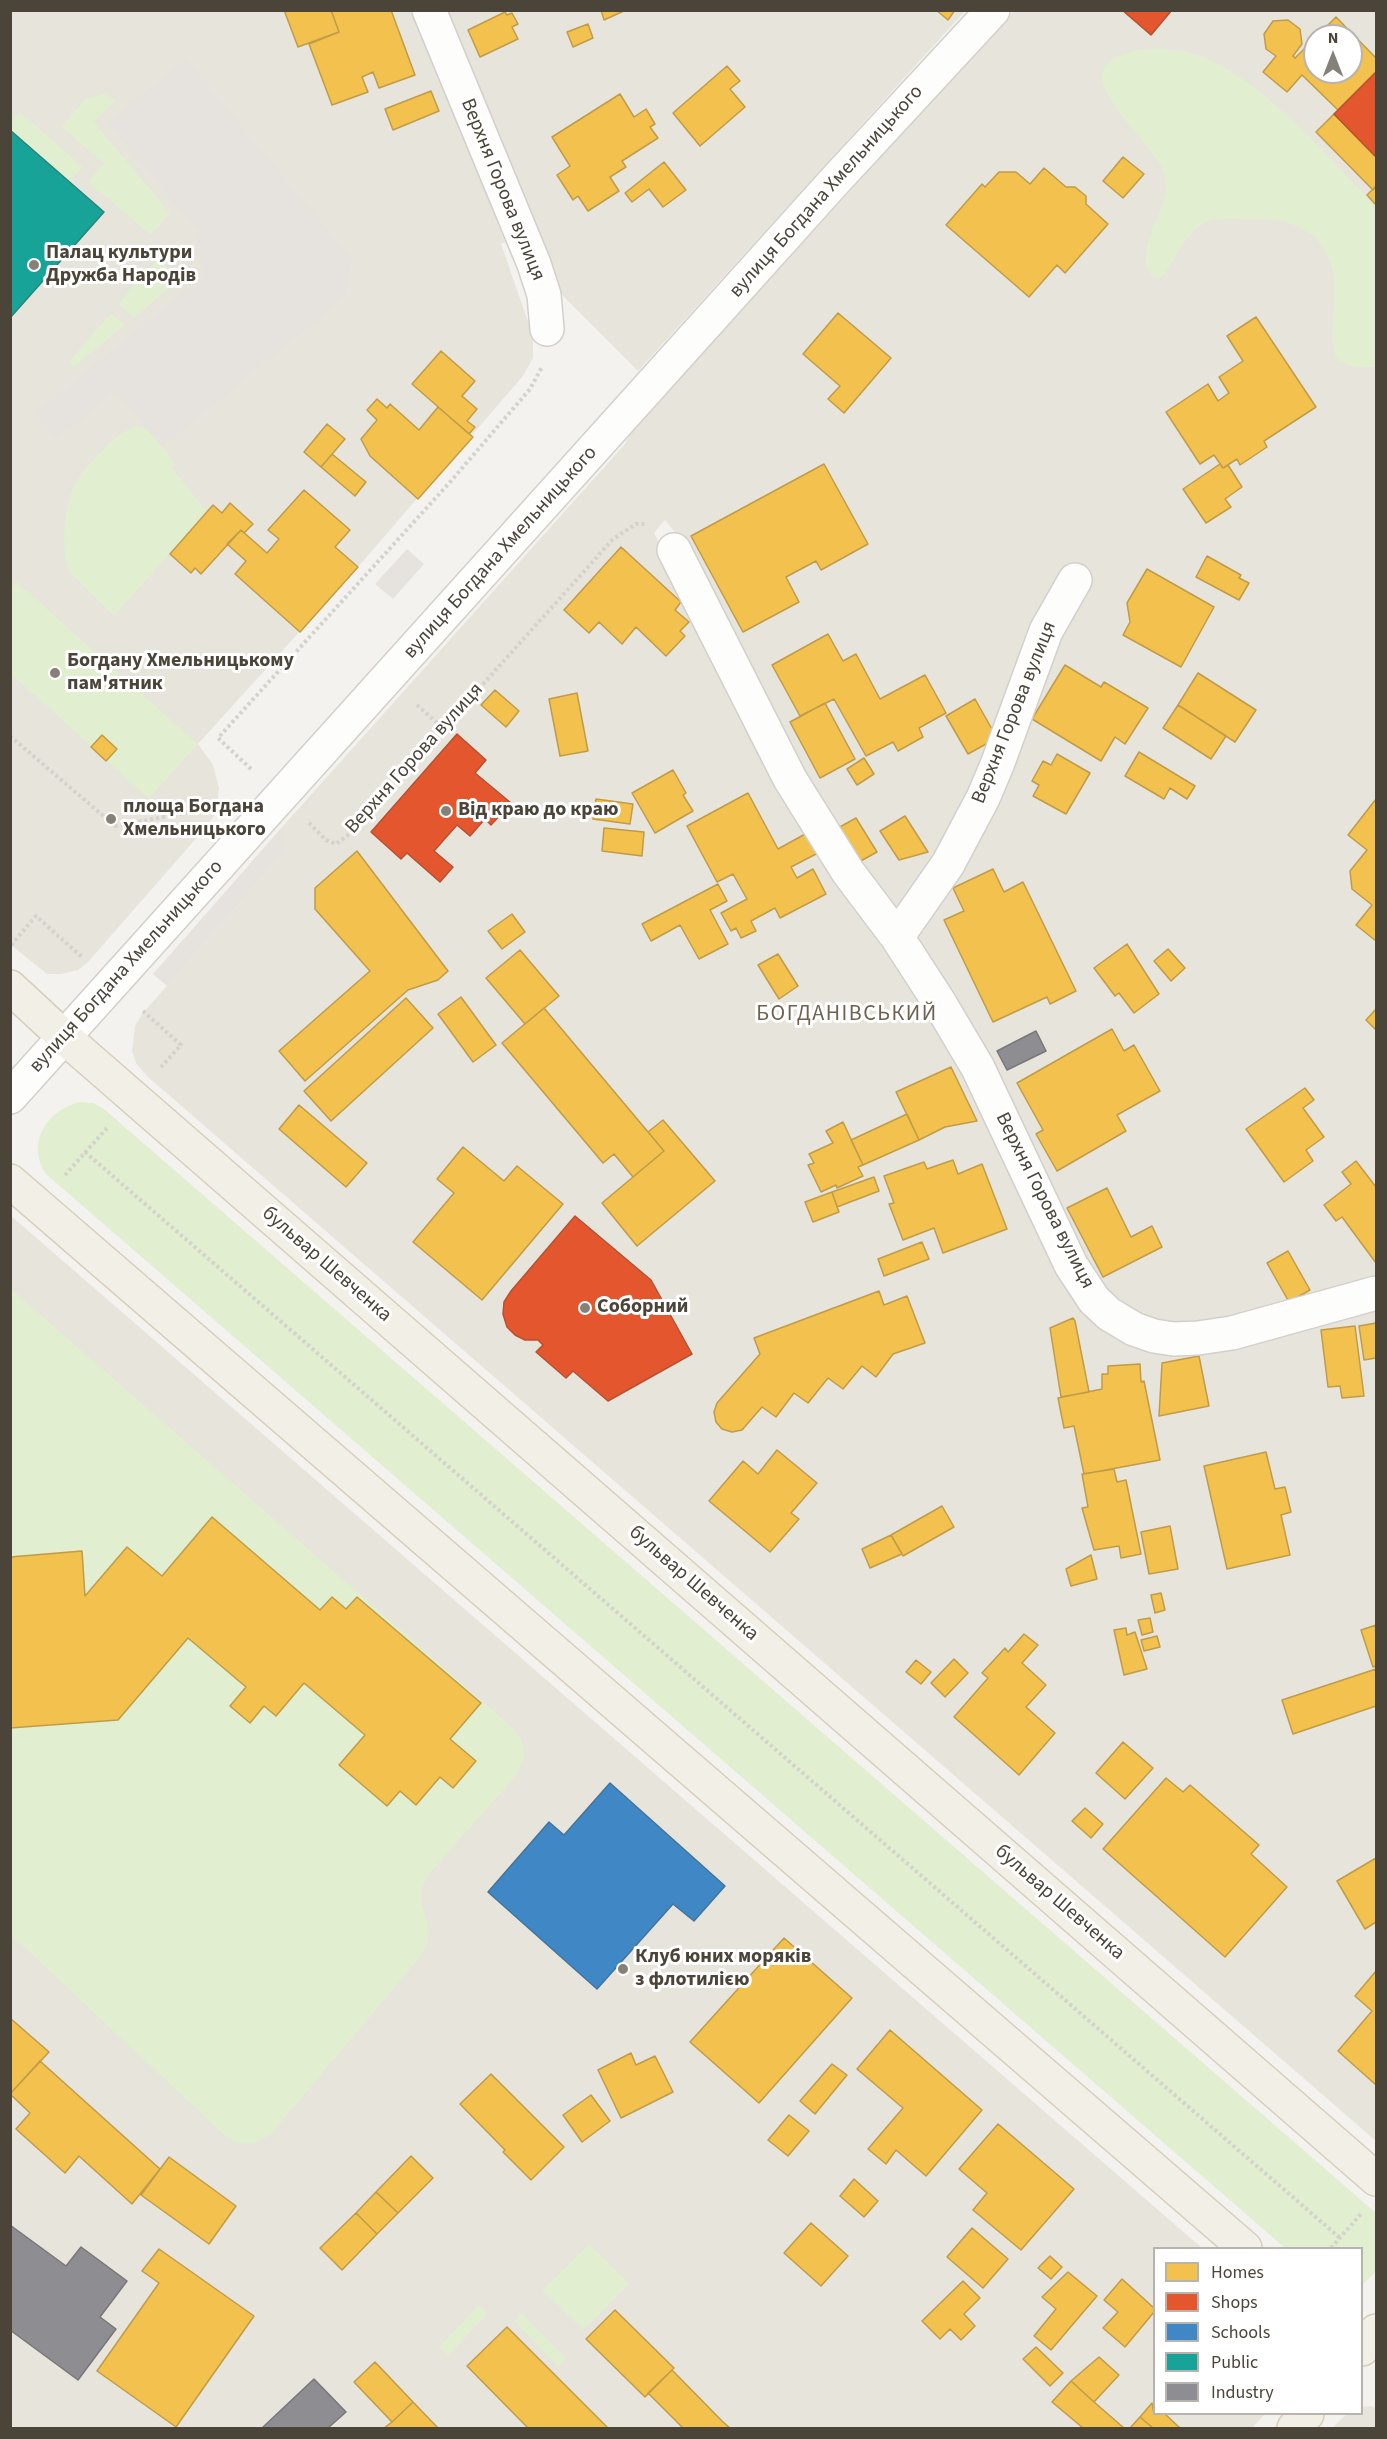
<!DOCTYPE html>
<meta charset="utf-8">
<style>
body{margin:0}
#map{position:relative;width:1387px;height:2439px;overflow:hidden;background:#f4f2ee;font-family:"Source Sans 3",sans-serif}
canvas{display:block}
.frame{position:absolute;inset:0;border:12px solid #4b4439;pointer-events:none}
.legend{position:absolute;left:1153px;top:2247px;width:210px;height:168px;box-sizing:border-box;background:#fff;border:2px solid #b7b4b0;margin:0;padding:8px 10px;list-style:none;font-size:18px;color:#4b4439}
.legend li{display:flex;align-items:center;gap:12px;height:30px}
.legend b{width:30px;border:2px solid #b7b4b0}
.north{position:absolute;left:1303px;top:24px;width:60px;height:60px;box-sizing:border-box;background:#fff;border:2px solid #b7b4b0;border-radius:50%;rotate:0deg;font-size:16px;font-weight:700;line-height:24px;text-align:center;color:#4b4439}
.north::after{content:'';display:block;margin:auto;width:21px;height:27px;background:#868178;clip-path:polygon(50% 0,100% 100%,50% 72%,0 100%)}
</style>
<div id="map">
<canvas width="1387" height="2439"></canvas>
<div class="frame"></div>
<ul class="legend">
<li><b style="height:16px;background:#f2c14e"></b>Homes</li>
<li><b style="height:16px;background:#e4572e"></b>Shops</li>
<li><b style="height:16px;background:#3f88c5"></b>Schools</li>
<li><b style="height:16px;background:#17a398"></b>Public</li>
<li><b style="height:16px;background:#8d8d92"></b>Industry</li>
</ul>
<div class="north">N</div>
</div>
<script>
const ctx = document.querySelector('canvas').getContext('2d');
ctx.lineJoin = 'round';
function paint(path, color) { ctx.fillStyle = color; ctx.fill(path, 'evenodd'); }
function stroke(path, color, width, dash) { ctx.strokeStyle = color; ctx.lineWidth = width; ctx.lineCap = dash ? 'butt' : 'round'; ctx.setLineDash(dash || []); ctx.stroke(path); }
function label(font, color, halo, rows, align = 'center') {
  ctx.font = font + ' "Source Sans 3",sans-serif'; ctx.lineWidth = 6; ctx.setLineDash([]); ctx.textBaseline = 'middle'; ctx.strokeStyle = halo; ctx.fillStyle = color; for (const [text, x, y, turn = 0] of rows) {
    ctx.save(); ctx.translate(x, y); ctx.rotate((+turn || 0) * Math.PI / 180); ctx.textAlign = isNaN(turn) ? turn : align; if (halo) ctx.strokeText(text, 0, 0); ctx.fillText(text, 0, 0); ctx.restore();
  }
}
paint(new Path2D(`
 M11 11H411L484 187 505 242 501 244 533 336V358L523 376 358 567 198 744 213 765 219 788 216 813 207 826 88 962 78 970 61 974H47L11 945Z
 M439 11H965L638 371 564 297 554 283Z
 M1014 11H1376V1278L1234 1322 1154 1325 1099 1293 849 863 678 536 665 520 654 533 784 785 883 948 973 1088 1088 1314 1098 1327 1135 1346 1376 1310V2141L148 1077 136 1063 132 1051 135 1026 142 1014 283 854V826L625 444 630 433ZM1315 36H1351V72H1315Z
 M10 1215 1202 2248H1154V2414H1265L1252 2428H11Z
 M1371 2406 1376 2408V2428H1332L1347 2414H1362V2407Z`), '#e7e4dc');
paint(new Path2D(`
 M1138 50C1157 49 1176 48 1194 54 1258 74 1330 158 1376 207V367C1366 367 1344 368 1337 358 1327 344 1338 292 1333 271 1323 225 1281 216 1239 219 1228 219 1213 218 1203 224 1183 235 1176 261 1161 278L1153 277C1131 254 1165 214 1166 187 1166 179 1163 172 1160 164 1148 146 1104 99 1102 80 1101 59 1123 54 1138 50Z
 M104 94 115 99V102L94 122 170 213 151 235 88 182 104 163 61 127 84 100Z
 M20 112 83 167 70 181 11 130V123Z
 M157 259 180 279 134 318 118 304Z
 M111 313 125 325 73 368 69 361Z
 M138 426C154 429 166 452 176 464L172 468 207 512 114 616 70 573C60 555 64 508 73 488 81 470 119 428 138 426Z
 M17 582 198 744 149 799 11 674 10 589Z
 M80 1102 93 1103 104 1109 1376 2213V2271L1362 2285V2248H1285L47 1175C25 1145 46 1110 80 1102Z
 M10 1288 514 1729C527 1745 527 1758 516 1776L429 1874C408 1907 441 1922 422 1955L272 2133C255 2146 242 2147 224 2135L11 1935Z
 M589 2244 629 2284 583 2330 542 2290Z
 M478 2305 488 2314 448 2356 439 2347Z
 M522 2313 566 2358 558 2367 514 2321Z`), '#e1eecf');
paint(new Path2D(`
 M186 59 352 260 346 296 162 447 116 391 57 439 36 413 202 277 196 229 108 123Z
 M407 549 424 564 393 599 375 584Z
 M283 826 284 853 167 986 153 974Z`), '#e6e3df');
const homes = new Path2D(`
 M284 10H331L339 32 298 47Z
 M331 10H391L415 75 379 88 373 72 362 77 368 92 332 105 309 44 339 32Z
 M601 10H626L604 20Z
 M936 10H955L948 20Z
 M505 12 507 15 512 13 518 24 512 27 518 39 480 57 468 30Z
 M1336 17 1376 58V72L1338 110 1302 75 1287 92 1263 72 1276 56 1266 49 1264 34 1273 21 1288 20 1300 29 1302 44 1293 56 1295 58 1315 38V72H1351V36H1317Z
 M588 24 593 38 573 47 567 32Z
 M727 66 740 81 730 89 745 107 700 146 673 113Z
 M431 91 439 111 393 130 385 109Z
 M620 94 634 117 646 109 655 124 650 127 658 138 622 161 626 167 610 177 619 191 588 211 578 196 573 200 557 175 570 166 552 137Z
 M1334 114 1376 157V186L1373 190 1316 132Z
 M1123 157 1144 174 1123 198 1103 181Z
 M664 162 686 190 663 207 649 189 632 202 625 193Z
 M1044 168 1066 187H1075L1086 196V204L1108 224 1065 273 1057 265 1029 297 946 225 982 184 985 187 999 172H1016L1030 184Z
 M1376 186V205L1367 195Z
 M838 313 891 358 844 413 828 399 840 386 803 354Z
 M1256 317 1316 407 1264 441 1267 447 1240 465 1237 459 1223 468 1214 455 1200 464 1166 412 1208 384 1218 401 1229 393 1219 377 1243 361 1227 336Z
 M441 351 475 381 462 396 477 409 467 421 475 427 469 434 412 384Z
 M377 399 387 408 390 404 419 430 438 407 473 437 418 499 370 456 361 439 377 420 367 410Z
 M327 424 345 439 321 467 304 452Z
 M332 454 366 482 355 496 321 467Z
 M824 464 868 544 821 570 816 561 786 577 799 602 743 632 691 536Z
 M1220 464 1223 468 1228 465 1242 487 1225 499 1231 507 1206 523 1183 489Z
 M304 490 350 530 335 547 358 567 300 632 235 574 246 561 227 544 241 530 267 553 279 539 268 530Z
 M230 503 253 524 244 533 241 530 201 574 195 568 191 573 170 554 213 505 222 513Z
 M621 547 681 602 675 610 689 622 680 631 685 636 666 656 636 627 622 644 599 622 589 633 564 610Z
 M1207 556 1241 575 1239 578 1249 583 1239 600 1196 577Z
 M1147 569 1214 607 1181 667 1123 635 1130 622 1127 603Z
 M828 634 843 661 856 654 880 699 925 675 946 713 919 728 923 737 898 751 893 742 866 756 834 699 800 716 772 665Z
 M1065 665 1101 687 1104 682 1148 708 1125 744 1115 737 1101 761 1032 719Z
 M1198 673 1256 710 1235 742 1178 705Z
 M495 690 519 711 506 727 481 705Z
 M577 693 588 751 560 756 549 699Z
 M975 699 997 738 968 754 946 716Z
 M825 703 855 759 820 778 790 722Z
 M1178 705 1226 736 1211 759 1163 728Z
 M102 735 117 749 106 761 91 747Z
 M1139 752 1195 786 1187 799 1170 788 1164 799 1125 776Z
 M1057 754 1090 773 1066 814 1033 796 1039 785 1032 781 1043 761 1051 765Z
 M864 758 874 774 857 785 847 769Z
 M673 770 686 793 683 795 693 811 655 833 632 793Z
 M748 793 778 849 807 833 818 853 791 867 797 878 813 869 826 894 780 918 775 908 751 921 756 931 741 938 736 928 731 931 721 913 747 899 733 874 717 882 687 826Z
 M596 799 633 804 630 824 593 819Z
 M1376 799V941L1356 925 1372 905 1352 889 1350 871 1367 850 1348 835Z
 M905 816 928 852 899 860 880 831Z
 M856 818 877 852 859 862 838 828Z
 M604 828 644 832 642 856 602 851Z
 M357 851 448 971 438 980 408 990 305 1081 279 1051 370 971 315 909V888Z
 M993 869 1004 892 1023 882 1076 991 1050 1004 1047 997 993 1022 944 920 964 911 953 888Z
 M718 884 727 901 710 910 728 944 699 959 680 925 651 941 642 924Z
 M512 914 525 932 502 949 488 931Z
 M1127 944 1159 994 1134 1013 1119 993 1115 996 1094 968Z
 M1168 949 1185 968 1171 981 1154 961Z
 M520 950 559 996 525 1024 486 978Z
 M778 954 798 986 779 999 758 965Z
 M461 997 496 1045 473 1062 438 1014Z
 M406 998 433 1028 331 1121 304 1091Z
 M544 1008 664 1151 633 1177 614 1154 603 1163 502 1043Z
 M1376 1009V1030L1366 1020Z
 M1112 1029 1124 1051 1134 1045 1160 1091 1117 1115 1126 1131 1057 1171 1036 1134 1043 1130 1017 1083Z
 M951 1067 977 1121 945 1127 919 1140 896 1092Z
 M1305 1088 1314 1100 1303 1108 1324 1137 1306 1150 1313 1161 1284 1182 1246 1129Z
 M299 1105 367 1163 346 1187 279 1129Z
 M907 1114 919 1140 863 1165 851 1140Z
 M663 1120 715 1181 637 1246 602 1203 664 1151 648 1132Z
 M843 1122 863 1165 858 1167 863 1176 837 1188 836 1185 821 1192 808 1165 814 1163 809 1154 833 1143 826 1131Z
 M463 1147 504 1181 517 1166 563 1204 482 1300 413 1242 454 1193 437 1179Z
 M953 1160 958 1174 982 1164 1007 1229 943 1253 934 1228 903 1240 889 1204 894 1203 884 1176 924 1162 927 1169Z
 M1356 1161 1376 1187V1263L1342 1217 1336 1221 1324 1205 1351 1184 1342 1172Z
 M874 1177 879 1191 837 1207 832 1192Z
 M1107 1188 1131 1237 1152 1226 1162 1247 1103 1277 1067 1208Z
 M832 1192 839 1212 813 1222 805 1202Z
 M922 1242 929 1259 884 1276 878 1259Z
 M1288 1251 1310 1290 1289 1302 1267 1263Z
 M879 1291 884 1305 907 1296 925 1343 893 1354 876 1377 862 1366 843 1389 828 1378 808 1403 794 1393 776 1417 762 1407 742 1430 732 1432 722 1429 716 1422 714 1412 717 1403 760 1354 754 1338Z
 M1073 1318 1075 1321 1089 1392 1061 1397 1050 1328Z
 M1376 1323V1358L1364 1360 1359 1326Z
 M1355 1326 1364 1396 1342 1398 1340 1386 1328 1387 1321 1330Z
 M1199 1356 1209 1406 1159 1416 1162 1363Z
 M1140 1364 1141 1382 1144 1381 1160 1460 1084 1474 1074 1426 1064 1428 1058 1398 1102 1389V1374H1108V1366Z
 M777 1450 817 1483 791 1513 799 1519 770 1552 709 1501 743 1461 758 1474Z
 M1266 1452 1275 1489 1285 1487 1291 1512 1281 1515 1290 1555 1227 1569 1204 1466Z
 M1114 1469 1117 1482 1126 1480 1141 1554 1121 1558 1119 1546 1094 1550 1082 1508 1088 1507 1082 1474Z
 M942 1506 954 1527 903 1556 891 1535Z
 M212 1517 320 1610 332 1597 346 1609 357 1597 481 1703 450 1739 476 1761 453 1788 440 1777 416 1805 400 1791 387 1806 339 1765 365 1735 304 1683 276 1716 264 1706 250 1723 230 1706 246 1687 188 1638 118 1720 10 1728V1557L82 1551 85 1596 127 1547 162 1576Z
 M1170 1526 1178 1569 1149 1574 1141 1532Z
 M891 1535 902 1554 870 1568 862 1549Z
 M1091 1555 1097 1579 1071 1586 1066 1569Z
 M1161 1593 1165 1610 1155 1613 1151 1595Z
 M1150 1618 1153 1632 1142 1635 1138 1620Z
 M1376 1625V1666L1373 1667 1361 1630Z
 M1126 1628 1127 1635 1135 1632 1147 1669 1124 1675 1114 1630Z
 M1024 1634 1038 1645 1022 1663 1046 1685 1026 1707 1055 1733 1019 1775 954 1717 988 1678 982 1673 1005 1648 1008 1652Z
 M1157 1636 1160 1647 1144 1651 1141 1640Z
 M954 1659 968 1673 945 1697 931 1683Z
 M916 1660 931 1672 921 1684 906 1672Z
 M1376 1669V1706L1293 1734 1282 1700Z
 M1123 1742 1153 1768 1125 1799 1096 1773Z
 M1166 1778 1183 1792 1190 1785 1259 1845 1251 1854 1287 1887 1225 1957 1103 1849Z
 M1085 1808 1103 1824 1091 1838 1072 1821Z
 M1376 1858V1922L1365 1929 1337 1881Z
 M784 1938 852 1998 759 2103 690 2042Z
 M1376 1971V2085L1338 2051 1372 2011 1355 1996Z
 M10 2018 49 2052 10 2094Z
 M890 2030 982 2110 926 2176 896 2150 886 2164 868 2149 903 2108 857 2069Z
 M631 2053 636 2065 655 2056 673 2092 621 2118 598 2070Z
 M40 2061 160 2169 132 2204 79 2156 65 2173 16 2129 30 2113 10 2094Z
 M832 2064 847 2075 815 2114 800 2101Z
 M491 2074 564 2147 531 2180 503 2152 505 2150 460 2104Z
 M591 2095 610 2121 582 2142 563 2115Z
 M789 2115 809 2131 788 2156 768 2140Z
 M998 2124 1074 2189 1021 2250 973 2210 987 2193 959 2169Z
 M411 2156 433 2178 398 2213 376 2192Z
 M169 2157 236 2206 209 2244 141 2195Z
 M854 2179 878 2201 864 2217 840 2196Z
 M376 2192 398 2213 377 2234 356 2213Z
 M356 2213 377 2234 342 2270 320 2248Z
 M811 2223 848 2256 821 2286 784 2253Z
 M972 2228 1008 2259 983 2288 947 2257Z
 M159 2249 254 2316 176 2427 97 2371 159 2283 142 2271Z
 M1050 2256 1062 2267 1051 2279 1038 2268Z
 M1068 2272 1097 2296 1051 2350 1034 2336 1056 2309 1042 2297Z
 M1122 2279 1154 2308V2312L1125 2347 1103 2328 1118 2312 1104 2300Z
 M963 2281 980 2298 964 2314 975 2326 961 2340 950 2329 940 2339 922 2321Z
 M615 2310 674 2368 645 2397 586 2339Z
 M507 2327 608 2428H528L467 2366Z
 M1036 2347 1063 2373 1050 2386 1023 2359Z
 M1099 2357 1119 2375 1094 2402 1071 2381Z
 M375 2362 413 2402 392 2422 354 2382Z
 M672 2370 722 2421 730 2428H683L648 2393Z
 M1071 2381 1094 2402 1124 2428H1083L1052 2402Z
 M413 2402 438 2428H384L392 2422Z
 M1152 2403 1154 2414H1165L1180 2428H1153L1140 2417Z
 M1140 2417 1153 2428H1130Z`);
paint(homes, '#f2c14e');
stroke(homes, '#c09c48', 1.5);
const shops = new Path2D(`
 M1122 10H1172L1151 35Z
 M1376 72V157L1334 114Z
 M457 734 486 760 475 773 511 803 491 825 485 819 470 836 457 825 449 834 434 851 453 867 440 882 407 853 401 859 371 832Z
 M575 1216 651 1280 692 1354 608 1401 573 1371 566 1378 536 1352 543 1345 538 1340H525L515 1335 507 1327 503 1314 504 1302 511 1291Z`);
paint(shops, '#e4572e');
stroke(shops, '#b65131', 1.5);
const schools = new Path2D(`
 M610 1783 725 1886 694 1921 673 1904 597 1989 488 1892 549 1822 564 1835Z`);
paint(schools, '#3f88c5');
stroke(schools, '#43749b', 1.5);
const public = new Path2D(`
 M10 130 104 212 10 318Z`);
paint(public, '#17a398');
stroke(public, '#27867c', 1.5);
const industry = new Path2D(`
 M1036 1031 1046 1051 1007 1070 997 1051Z
 M10 2225 66 2266 81 2247 127 2281 100 2317 116 2329 78 2380 10 2330Z
 M314 2379 346 2412 328 2428H262Z`);
paint(industry, '#8d8d92');
stroke(industry, '#797777', 1.5);
const minor = new Path2D(`
 M429 10 534 264 544 295 547 329
 M674 550 790 779 848 872 897 937 939 1002 978 1068 1071 1265 1094 1300 1109 1314 1134 1329 1154 1336 1174 1339 1198 1338 1232 1333 1376 1293
 M897 937 948 864 983 798 997 765 1046 631 1075 580
 M10 1097 832 184 993 10`);
const major = new Path2D(`
 M10 987 64 1037 1376 2179
 M10 1181 1245 2248
 M1362 2349 1376 2331
 M1294 2428 1307 2414`);
stroke(minor, '#d2d0cb', 36);
stroke(major, '#d6cebb', 36);
stroke(new Path2D(`
 M417 705 443 728
 M10 736 115 826 218 807
 M251 769 218 738 451 481 530 389 542 367
 M309 823 326 840 336 844 347 836 613 539 636 524H646
 M11 945 36 916 83 958
 M143 1011 181 1045 161 1067
 M85 1152 1340 2238
 M65 1175 108 1127
 M1331 2248 1361 2214`), '#d3d2cc', 4, [3, 3]);
stroke(minor, '#fdfdfc', 33);
stroke(major, '#f2efe6', 33);
for (const [x, y, r, color] of [
 [34,265,6,"#868178"],
 [55,673,6,"#868178"],
 [446,811,6,"#868178"],
 [111,819,6,"#868178"],
 [585,1308,6,"#868178"],
 [623,1969,6,"#868178"]
]) { const dot = new Path2D(); dot.arc(x, y, r, 0, 2 * Math.PI); ctx.fillStyle = color; ctx.fill(dot); stroke(dot, '#fff', 2); }
label('20px', '#4b4439', '#fff', [
 ["Верхня Горова вулиця",502,190,68],
 ["вулиця Богдана Хмельницького",827,192,-48],
 ["вулиця Богдана Хмельницького",501,553,-48],
 ["Верхня Горова вулиця",1015,713,-68],
 ["Верхня Горова вулиця",415,759,-48],
 ["вулиця Богдана Хмельницького",127,967,-48],
 ["Верхня Горова вулиця",1044,1201,63],
 ["бульвар Шевченка",326,1265,41],
 ["бульвар Шевченка",693,1584,41],
 ["бульвар Шевченка",1059,1903,41]
]);
label('bold 20px', '#4b4439', '#fff', [
 ["Палац культури",46,254],
 ["Дружба Народів",46,277],
 ["Богдану Хмельницькому",67,662],
 ["пам'ятник",67,685],
 ["площа Богдана",123,808],
 ["Хмельницького",123,831],
 ["Від краю до краю",458,811],
 ["Соборний",597,1308],
 ["Клуб юних моряків",635,1958],
 ["з флотилією",635,1981]
], 'left');
ctx.letterSpacing = '1.5px';
label('22px', '#6e6250', '#fff', [
 ["БОГДАНІВСЬКИЙ",847,1015]
]);
ctx.letterSpacing = '0px';
</script>
